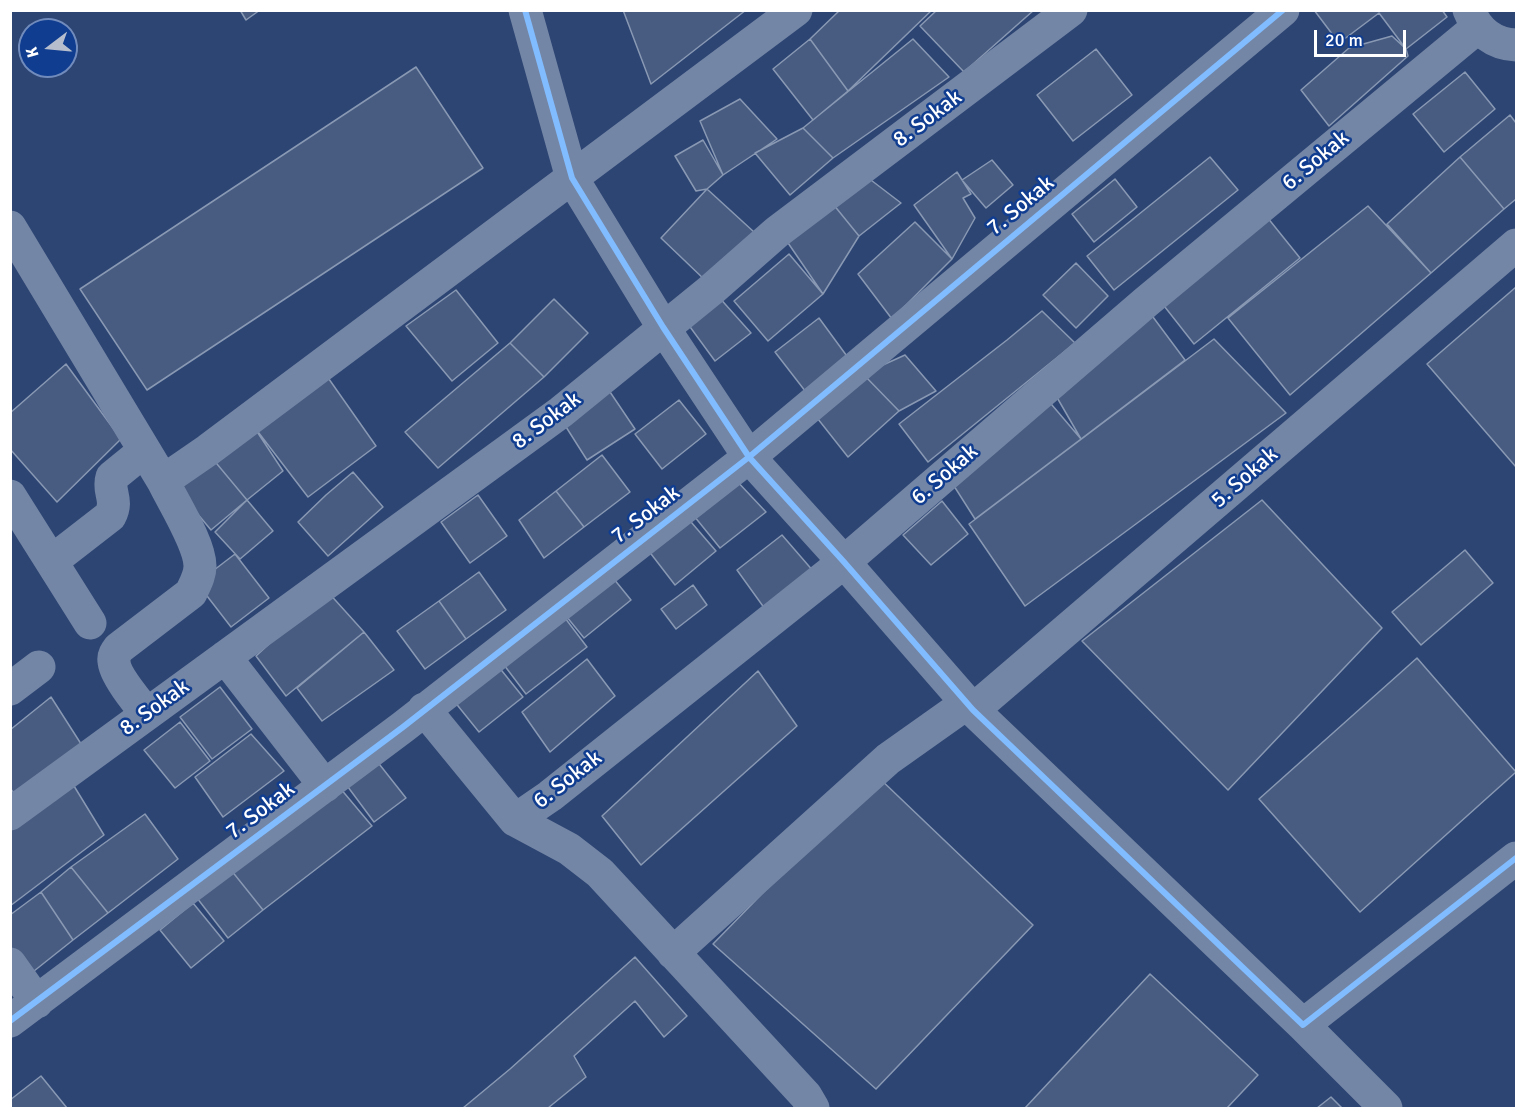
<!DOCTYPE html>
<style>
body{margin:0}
#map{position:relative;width:1527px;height:1119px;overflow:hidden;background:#2d4573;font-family:Signika,sans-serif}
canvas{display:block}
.frame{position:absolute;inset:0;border:12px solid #fff;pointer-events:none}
.north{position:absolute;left:18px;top:18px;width:60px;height:60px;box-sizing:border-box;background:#103d90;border:2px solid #708bbc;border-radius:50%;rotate:254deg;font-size:16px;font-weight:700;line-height:24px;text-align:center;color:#fff}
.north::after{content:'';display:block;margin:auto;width:21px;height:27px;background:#b6bece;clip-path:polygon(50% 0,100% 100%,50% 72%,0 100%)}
.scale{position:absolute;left:1314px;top:30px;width:92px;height:27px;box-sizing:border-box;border:3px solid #fff;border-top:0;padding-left:8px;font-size:18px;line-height:21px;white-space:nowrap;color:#fff;-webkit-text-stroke:4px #103d90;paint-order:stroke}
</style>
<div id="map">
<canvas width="1527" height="1119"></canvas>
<div class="frame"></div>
<div class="north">K</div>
<div class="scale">20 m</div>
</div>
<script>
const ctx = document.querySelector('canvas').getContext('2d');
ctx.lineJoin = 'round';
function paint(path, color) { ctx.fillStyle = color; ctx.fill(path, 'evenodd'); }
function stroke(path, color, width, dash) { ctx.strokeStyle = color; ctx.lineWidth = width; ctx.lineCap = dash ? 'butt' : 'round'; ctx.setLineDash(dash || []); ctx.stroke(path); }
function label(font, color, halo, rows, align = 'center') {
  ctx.font = font + ' Signika,sans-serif'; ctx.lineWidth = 5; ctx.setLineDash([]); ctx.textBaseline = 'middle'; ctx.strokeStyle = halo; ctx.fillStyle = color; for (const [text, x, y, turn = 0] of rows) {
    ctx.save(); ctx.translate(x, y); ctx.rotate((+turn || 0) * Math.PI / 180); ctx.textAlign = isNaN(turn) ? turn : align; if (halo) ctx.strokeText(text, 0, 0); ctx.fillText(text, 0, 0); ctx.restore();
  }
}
const building = new Path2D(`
 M240 10H260L246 20Z
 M623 10H746L651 84Z
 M840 10H932L848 91 810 39Z
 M937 10H1034L964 72 920 26Z
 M1314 10H1442L1447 17 1406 49 1379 13 1339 43Z
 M1392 36 1406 49 1408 56 1329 126 1301 90 1349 48Z
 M810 39 848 91 813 120 773 69Z
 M913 39 949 77 833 158 803 128Z
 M1096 49 1132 95 1073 141 1037 95Z
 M416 67 483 168 147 390 80 289Z
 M1465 72 1495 109 1444 152 1413 114Z
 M740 99 777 139 723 175 700 121Z
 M1510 115 1516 123V199L1504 209 1460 157Z
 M803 128 833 158 790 195 755 153Z
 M703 140 723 175 707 189 696 191 675 156Z
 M1210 157 1238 190 1114 290 1087 256Z
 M1460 157 1504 209 1431 273 1387 224Z
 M992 160 1013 185 986 208 962 180Z
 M957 172 971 194 963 198 975 218 952 259 914 205Z
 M867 177 901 203 859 236 833 204Z
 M1115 179 1137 207 1094 242 1072 214Z
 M707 189 754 232 707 282 661 238Z
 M833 204 859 236 823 294 786 240Z
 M1368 206 1431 273 1290 395 1228 318Z
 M1267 217 1300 258 1194 344 1161 302Z
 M915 222 952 259 892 319 858 274Z
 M789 254 823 294 768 341 734 301Z
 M1076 263 1108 296 1076 328 1043 295Z
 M1516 287V467L1427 364Z
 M456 290 498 343 452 381 406 326Z
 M717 295 751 333 715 361 685 320Z
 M554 299 588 333 544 377 510 343Z
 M1042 311 1075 343 928 462 899 424 1007 340Z
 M1150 313 1185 360 1081 439 1055 394Z
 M819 318 852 363 809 396 775 352Z
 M1214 339 1286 413 1025 606 969 524Z
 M510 343 544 377 438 468 405 432Z
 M905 355 936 391 899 411 863 374Z
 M66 364 121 439 57 502 10 449V413Z
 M324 372 376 446 308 497 252 424Z
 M863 374 899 411 848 457 814 414Z
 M608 389 635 429 587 460 561 419Z
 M1046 398 1081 439 975 519 947 475Z
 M679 400 706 434 662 469 635 434Z
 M252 424 283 471 247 500 212 458Z
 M602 455 630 492 584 527 556 491Z
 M212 458 247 500 211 530 176 488Z
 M353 472 383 507 328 556 298 522 326 495Z
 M734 478 766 512 720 548 690 511Z
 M556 491 584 527 544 558 519 520Z
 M478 495 507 536 470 563 441 522Z
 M247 500 273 531 240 559 215 532Z
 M1262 500 1382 628 1228 790 1082 641Z
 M942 501 968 534 931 565 903 535Z
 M685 515 716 551 675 585 648 550Z
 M782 535 814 572 765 609 737 570Z
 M1465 550 1493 583 1421 645 1392 612Z
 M235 554 269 598 231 627 197 583Z
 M479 572 506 610 466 639 439 601Z
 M609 573 631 600 584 638 562 611Z
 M693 585 707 605 676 629 661 609Z
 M327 591 364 632 286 696 256 656Z
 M439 601 466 639 425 669 397 631Z
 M562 614 587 647 526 694 501 661Z
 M364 632 394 670 322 721 297 688Z
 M1417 658 1516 772 1360 912 1259 799Z
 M587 659 615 696 550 752 522 712Z
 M498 666 523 697 479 732 454 701Z
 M758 671 797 726 641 865 602 816Z
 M220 687 252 729 212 759 180 717Z
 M51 697 83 747 16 796 10 788V730Z
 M180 722 210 761 175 788 144 750Z
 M251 734 284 771 223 817 195 777Z
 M376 760 406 798 374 822 345 783Z
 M877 776 1033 925 876 1089 713 944Z
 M74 786 104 835 10 906V831Z
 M340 788 372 826 263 910 231 870Z
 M145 814 178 859 108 913 71 867Z
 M71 867 108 913 73 940 41 892Z
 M231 870 263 910 228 938 197 898Z
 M41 892 73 940 29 975 10 950V915Z
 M193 903 224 941 191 968 160 930Z
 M635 957 687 1016 664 1037 635 1001 574 1056 586 1077 548 1108H463L510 1069Z
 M1150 974 1258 1075 1227 1108H1025Z
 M41 1076 67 1108H10V1100Z
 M1331 1097 1342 1108H1317Z`);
paint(building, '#485c81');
stroke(building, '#8999b4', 1.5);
stroke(new Path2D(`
 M525 10 572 178 663 327 749 457 844 562 973 710 1303 1025 1516 858
 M1469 10C1477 31 1494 44 1516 45
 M10 227 163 481 208 450 796 10
 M10 496 90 623
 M52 561 110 516C119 499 107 492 112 477L144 451
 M225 657 325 786
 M10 689 39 667
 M424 709 515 820 550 796 844 562 1146 302 1478 27
 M973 710 1516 245
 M147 714C138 703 114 674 114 661 113 656 116 652 119 648L191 593C195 584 200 576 200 566 200 544 173 502 163 481
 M10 814 561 412 711 290 777 232 1071 10
 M515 820 569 849 600 873 806 1096 813 1108
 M673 953 888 759 967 703
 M10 964 37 1002
 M10 1021 403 727 749 457 1283 10
 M1303 1025 1386 1108`), '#7486a6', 33);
stroke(new Path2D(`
 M525 10 572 178 663 327 749 457 844 562 973 710 1303 1025 1516 858
 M10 1021 403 727 749 457 1283 10`), '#80bcff', 6);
label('22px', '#fff', '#103d90', [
 ["8. Sokak",928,119,-37],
 ["6. Sokak",1316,161,-40],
 ["7. Sokak",1021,206,-40],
 ["8. Sokak",547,421,-37],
 ["6. Sokak",945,475,-41],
 ["5. Sokak",1245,478,-41],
 ["7. Sokak",646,515,-38],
 ["8. Sokak",155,708,-36],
 ["6. Sokak",568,780,-38],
 ["7. Sokak",261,811,-37]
]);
</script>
